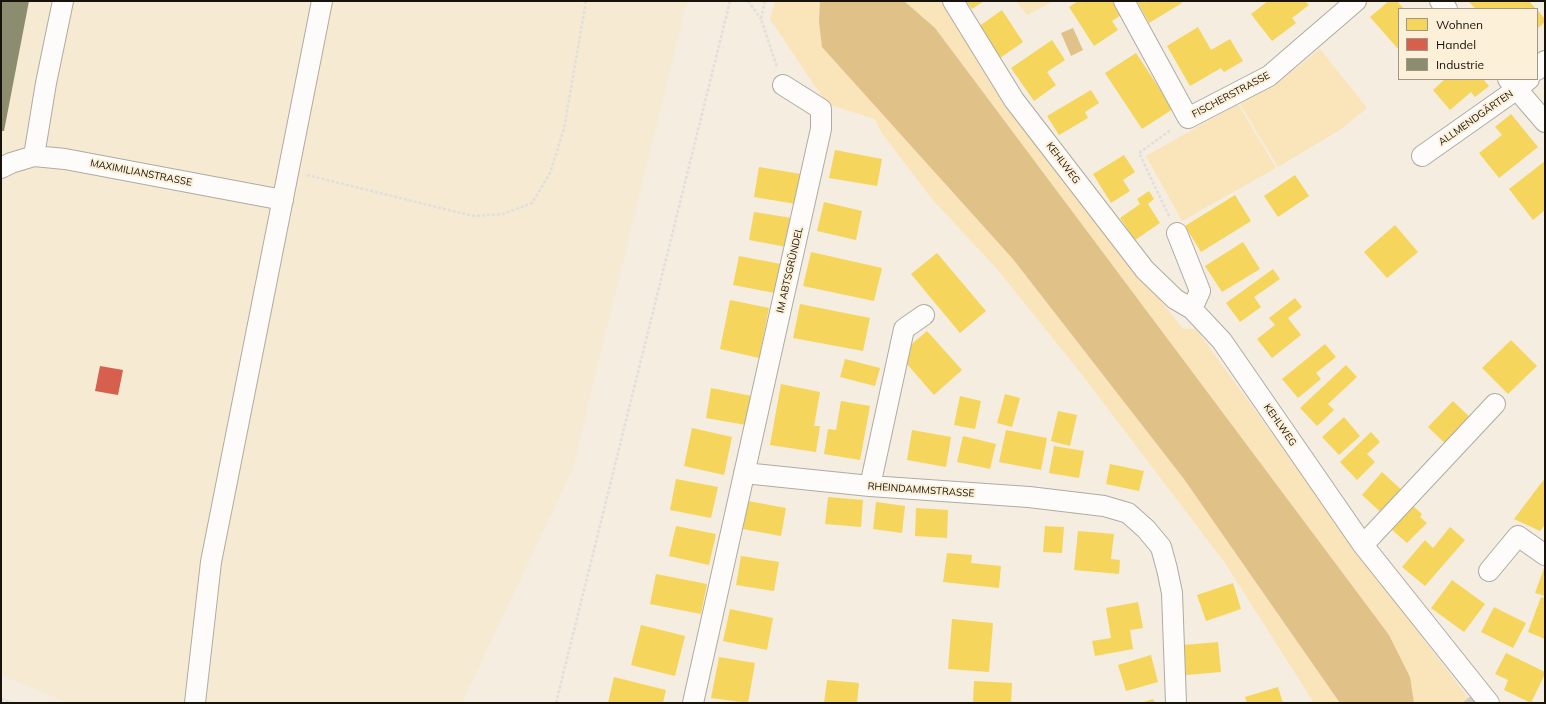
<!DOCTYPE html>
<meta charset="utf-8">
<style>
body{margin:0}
#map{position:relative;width:1546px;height:704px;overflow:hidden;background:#f4ede0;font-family:Mulish,sans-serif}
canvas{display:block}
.frame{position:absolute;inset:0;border:2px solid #17120a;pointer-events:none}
.legend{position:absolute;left:1398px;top:8px;width:140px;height:72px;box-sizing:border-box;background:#fcf0d8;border:1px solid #a09786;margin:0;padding:5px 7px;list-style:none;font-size:12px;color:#17120a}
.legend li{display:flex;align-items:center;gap:8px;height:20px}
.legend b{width:20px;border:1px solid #a09786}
</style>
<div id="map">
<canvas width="1546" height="704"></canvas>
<div class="frame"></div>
<ul class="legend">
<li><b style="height:11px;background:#f6d55c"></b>Wohnen</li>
<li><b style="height:11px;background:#d6604d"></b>Handel</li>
<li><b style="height:11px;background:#8c8c6e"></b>Industrie</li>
</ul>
</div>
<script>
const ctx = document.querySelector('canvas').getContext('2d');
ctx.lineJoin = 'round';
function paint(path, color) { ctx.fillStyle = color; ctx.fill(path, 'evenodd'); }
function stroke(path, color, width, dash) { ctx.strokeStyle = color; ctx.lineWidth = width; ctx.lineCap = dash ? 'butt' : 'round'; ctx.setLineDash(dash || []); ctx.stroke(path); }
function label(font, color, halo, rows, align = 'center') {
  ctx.font = font + ' Mulish,sans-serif'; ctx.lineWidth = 4; ctx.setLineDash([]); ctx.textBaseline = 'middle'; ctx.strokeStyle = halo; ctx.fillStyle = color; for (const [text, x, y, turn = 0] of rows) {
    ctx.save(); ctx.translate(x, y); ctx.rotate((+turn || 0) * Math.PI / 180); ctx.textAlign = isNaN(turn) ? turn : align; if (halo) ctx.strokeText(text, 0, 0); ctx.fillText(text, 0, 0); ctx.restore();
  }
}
paint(new Path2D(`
 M1 1H687L572 471 462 703H68L1 675Z`), '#f6ead3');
paint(new Path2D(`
 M775 1H941L1011 113 1183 329H1196L1380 582 1472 703H1314L1225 563 1080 372 997 269 932 199 881 132 875 119 827 104 770 19Z
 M1016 1H1054L1027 15Z
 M1320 49 1367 108 1341 129 1278 167 1240 104 1282 79Z
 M1238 104 1276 168 1182 221 1146 156Z`), '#fae4ba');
paint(new Path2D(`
 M820 1H904L935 28 1389 635 1410 677 1414 703H1340L1184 479 1013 259 822 47 819 22Z
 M1073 28 1083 50 1071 56 1061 33Z`), '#e0c288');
paint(new Path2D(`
 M966 1H984L972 9Z
 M1078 1H1112L1121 15 1112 21 1118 30 1094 46 1069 7Z
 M1137 1H1181L1182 3 1149 23Z
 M1268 1H1305L1309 5 1292 18 1296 23 1272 41 1251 14Z
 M1389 1H1397L1404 9H1399V50L1370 17Z
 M1470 1H1529L1536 9H1476L1469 2Z
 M1002 10 1023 42 1000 58 978 27Z
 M1537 10 1545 19V22L1537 29Z
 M1198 27 1211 50 1230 39 1243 61 1224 72 1221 68 1190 86 1167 46Z
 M1052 40 1065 60 1047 72 1056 85 1034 101 1011 68Z
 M1136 53 1173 109 1142 129 1105 73Z
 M1445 79H1483L1489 86 1475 97 1471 92 1450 110 1433 90Z
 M1091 90 1099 103 1085 112 1088 118 1059 135 1047 116Z
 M1511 114 1538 147 1499 178 1479 153 1502 135 1495 127Z
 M835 150 882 159 877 186 829 178Z
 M1124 155 1135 172 1123 180 1130 191 1111 203 1093 174Z
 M1545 161V210L1533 220 1509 189Z
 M759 167 801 174 796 204 754 197Z
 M1295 175 1309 196 1278 217 1264 196Z
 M1149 191 1154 199 1148 204 1160 223 1135 240 1120 218 1140 204 1137 199Z
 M1235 195 1251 221 1201 252 1185 226Z
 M824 202 862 211 856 240 817 231Z
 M754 212 792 218 787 247 749 240Z
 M1395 225 1418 252 1387 278 1364 252Z
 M1243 242 1260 269 1222 292 1205 266Z
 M811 252 882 268 874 301 803 286Z
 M937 253 986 311 960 333 911 274Z
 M739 256 781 264 775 293 733 285Z
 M1273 269 1280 279 1254 297 1261 307 1240 322 1226 303Z
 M1295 298 1302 307 1288 318 1301 335 1272 358 1257 339 1275 325 1269 318Z
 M730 300 769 308 759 358 720 349Z
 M800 304 870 318 863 351 793 338Z
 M927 331 962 370 934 395 899 355Z
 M1511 340 1537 366 1508 394 1482 368Z
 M1325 344 1336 357 1316 373 1321 379 1298 398 1282 379Z
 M845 359 880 368 875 386 840 377Z
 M1346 365 1357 377 1328 404 1334 410 1317 426 1300 408Z
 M781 384 820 392 814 426H820L816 452 770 445Z
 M711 388 752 396 746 425 706 418Z
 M1005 394 1020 398 1012 427 997 423Z
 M960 396 981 401 975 429 954 425Z
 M841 401 870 406 860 460 824 454 828 429 836 430Z
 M1453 401 1476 423 1451 449 1428 427Z
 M1058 411 1077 415 1070 446 1051 441Z
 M1344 417 1360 436 1339 455 1322 437Z
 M692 428 732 437 724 475 684 466Z
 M912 430 951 437 946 467 907 460Z
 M1006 430 1047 438 1041 470 999 462Z
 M1371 432 1380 442 1367 454 1375 462 1357 480 1340 462Z
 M963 436 996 444 990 469 957 462Z
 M1054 446 1084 451 1079 478 1049 473Z
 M1110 464 1144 471 1139 491 1106 484Z
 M1382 472 1405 493 1385 516 1362 495Z
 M1545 478V525L1540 531 1514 519Z
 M676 479 718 487 711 518 670 510Z
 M828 497 863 500 861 527 825 524Z
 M748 501 786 508 781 536 743 529Z
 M876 502 905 506 902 533 873 529Z
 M1413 506 1422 514 1420 517 1427 523 1407 543 1391 529Z
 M916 508 948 510 947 538 915 536Z
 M676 526 716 534 709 565 669 556Z
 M1045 526 1064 527 1062 553 1043 552Z
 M1450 527 1465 540 1425 586 1402 567 1425 540 1433 548Z
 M1078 531 1114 534 1111 559 1120 560 1119 574 1074 570Z
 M947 553 972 555 971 563 1001 566 999 588 943 582Z
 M741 556 779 562 774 591 736 585Z
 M1544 568 1545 569V596L1535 593Z
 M656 574 707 584 701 614 650 604Z
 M1452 580 1485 604 1464 632 1431 608Z
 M1233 583 1241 609 1206 621 1197 595Z
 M1541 597 1545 598V639L1528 632Z
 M1138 602 1143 628 1130 630 1133 649 1095 656 1092 641 1111 638 1106 608Z
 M1494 607 1526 623 1513 648 1481 632Z
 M730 609 773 618 767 650 723 641Z
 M952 619 993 623 989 672 948 669Z
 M641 625 685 636 675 676 631 665Z
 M1218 642 1221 672 1186 675 1183 645Z
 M1506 653 1545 672V674L1531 703 1504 690 1508 680 1495 674Z
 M1151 655 1158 682 1126 691 1118 665Z
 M719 657 755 663 748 703 711 698Z
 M614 677 666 690 663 703H608Z
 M827 680 859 683 857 703H824Z
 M974 681 1012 683 1011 703H973Z
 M1278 687 1283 703H1247L1245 697Z
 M1153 699 1155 703H1141Z`), '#f6d55c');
paint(new Path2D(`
 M100 366 123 370 118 395 95 391Z`), '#d6604d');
paint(new Path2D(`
 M1 1H29L4 131H1Z`), '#8c8c6e');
paint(new Path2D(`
 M1471 696 1477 703H1462Z`), '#d2cdc2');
const minor = new Path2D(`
 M953 1 1014 100 1145 270 1175 299 1192 309 1222 341 1363 545 1489 703
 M1124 1 1188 118 1269 76 1356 1
 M1440 1 1447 9
 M1537 70 1545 61
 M1508 79 1545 122
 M34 156 46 83 63 1
 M1422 156 1517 89 1529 79
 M1 168 11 163 34 156 65 159 283 200
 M1177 233 1200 291 1192 309
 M744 473 870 486 1029 497 1104 506 1128 513 1146 529 1161 547 1167 569 1172 593 1176 703
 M870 486 904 329 924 315
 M1363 545 1495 404
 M1489 571 1518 536 1545 555
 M195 703 211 562 322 1
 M693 703 821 129V109L783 85`);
stroke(minor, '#b0aba1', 22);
stroke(new Path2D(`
 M748 1 761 19
 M765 1 761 19 777 67
 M307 175 473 216 503 214 532 203 550 173 564 129 586 1
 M1169 216 1139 153 1172 129
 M1 699 12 703
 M556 703 730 1`), '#e0dfdb', 2.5, [3, 2]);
stroke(minor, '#fdfcfa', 20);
label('10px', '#17120a', '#fcf0d8', [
 ["FISCHERSTRASSE",1231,95,-28],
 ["ALLMENDGÄRTEN",1476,118,-35],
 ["KEHLWEG",1063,163,53],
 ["MAXIMILIANSTRASSE",141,173,11],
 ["IM ABTSGRÜNDEL",790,270,-77],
 ["KEHLWEG",1280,425,55],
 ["RHEINDAMMSTRASSE",921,490,4]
]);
</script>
